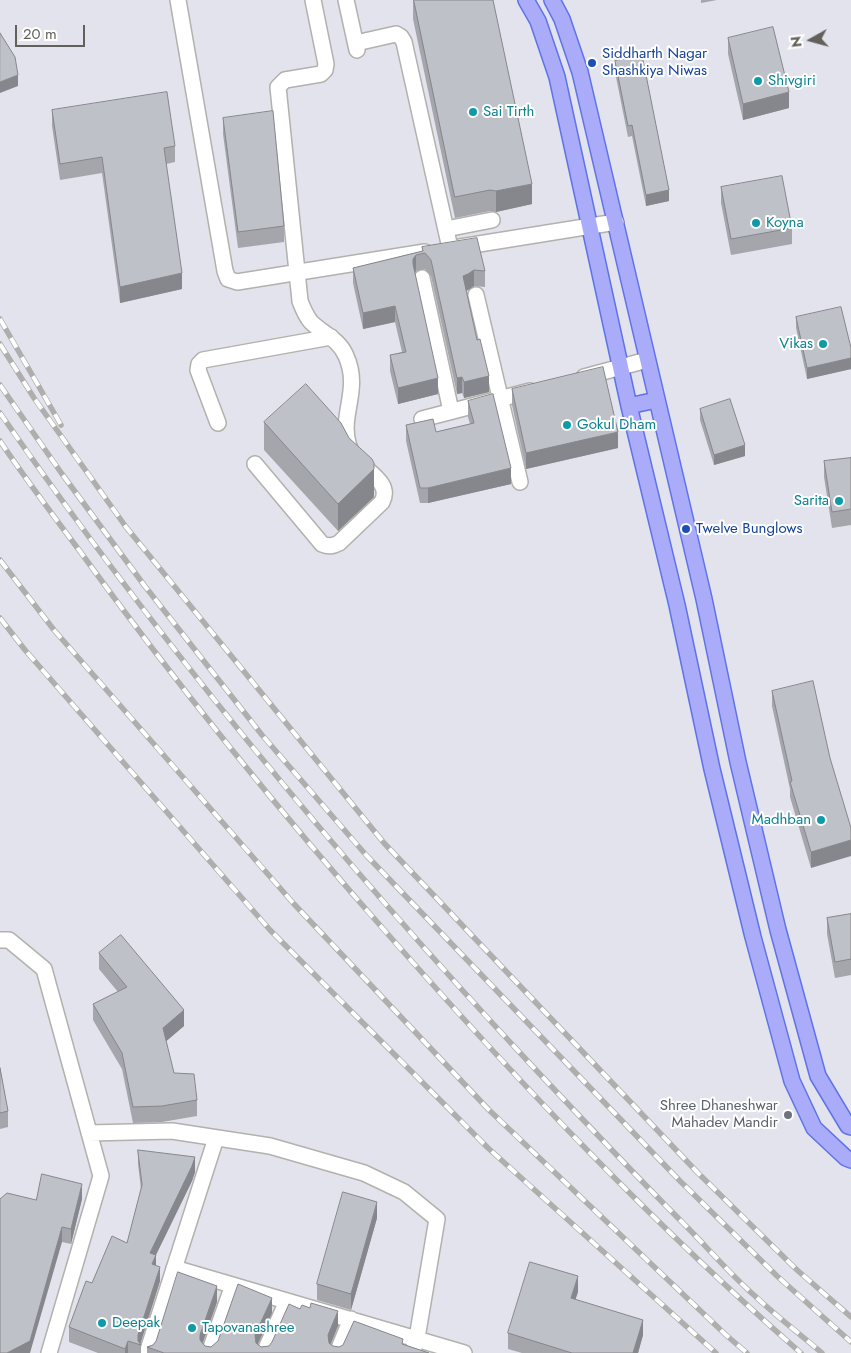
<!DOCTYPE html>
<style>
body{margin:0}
#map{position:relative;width:851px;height:1353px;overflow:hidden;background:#e3e3ed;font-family:Jost,sans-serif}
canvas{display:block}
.north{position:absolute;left:786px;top:15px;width:50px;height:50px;-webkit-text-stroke:4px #fff;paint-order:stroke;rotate:263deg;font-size:14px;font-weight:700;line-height:20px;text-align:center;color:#63605b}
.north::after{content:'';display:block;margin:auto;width:18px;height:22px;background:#63605b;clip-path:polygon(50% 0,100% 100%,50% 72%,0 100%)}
.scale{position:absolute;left:15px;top:25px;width:70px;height:22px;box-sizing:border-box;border:2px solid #63605b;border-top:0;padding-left:6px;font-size:15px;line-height:18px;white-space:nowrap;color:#63605b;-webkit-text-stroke:4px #fff;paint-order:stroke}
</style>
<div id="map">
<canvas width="851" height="1353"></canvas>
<div class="north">N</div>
<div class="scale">20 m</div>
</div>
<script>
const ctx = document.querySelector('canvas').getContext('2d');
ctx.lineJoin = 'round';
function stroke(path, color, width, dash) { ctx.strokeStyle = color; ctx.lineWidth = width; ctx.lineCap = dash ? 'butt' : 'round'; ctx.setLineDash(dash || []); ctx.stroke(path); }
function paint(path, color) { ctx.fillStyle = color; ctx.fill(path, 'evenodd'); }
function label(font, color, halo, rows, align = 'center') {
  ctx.font = font + ' Jost,sans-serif'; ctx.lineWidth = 4; ctx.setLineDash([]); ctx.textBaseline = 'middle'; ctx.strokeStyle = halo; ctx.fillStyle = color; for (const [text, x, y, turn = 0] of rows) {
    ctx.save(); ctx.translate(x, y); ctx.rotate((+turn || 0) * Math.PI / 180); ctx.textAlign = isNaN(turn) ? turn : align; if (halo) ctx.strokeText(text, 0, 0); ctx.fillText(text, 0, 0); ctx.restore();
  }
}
const minor = new Path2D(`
 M178 0 225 271 228 279 237 282 425 252
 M346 0 357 50
 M356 43 396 34 401 37 404 42 450 248
 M446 229 492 220
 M460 247 616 222
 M422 278 451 411
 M476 295 520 482
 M584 377 647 360
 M422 419 530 391
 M218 423 198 370 199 364 203 360 331 337
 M255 464 322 544C329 547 333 546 339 543L382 502C393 481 362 470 352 454 351 451 349 447 348 443 340 414 361 389 346 356 339 339 323 334 311 322 306 316 303 309 300 301L278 87 285 80 321 74 325 70 326 64 313 0
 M0 940H9L44 969 101 1176 49 1353
 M89 1133 172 1131 270 1146 364 1173 404 1192 437 1219 417 1338 412 1353
 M174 1268 464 1353
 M147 1353 216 1138
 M209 1353 233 1285
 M264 1353 287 1301
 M337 1353 351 1319`);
const major = new Path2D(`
 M526 0 538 21 557 77 629 406 677 605 712 769 753 937 792 1081 814 1128 846 1158 851 1160
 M552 0 562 19 580 72 704 599 738 762 778 930 818 1076 848 1126 851 1127
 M629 406 656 400`);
stroke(minor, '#b2b1ac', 18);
stroke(major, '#5f73e9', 18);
stroke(minor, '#fff', 15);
stroke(major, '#aaacfa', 15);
const rail = new Path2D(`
 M0 319 61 425
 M0 344 34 398 126 527 384 843 698 1173 797 1270 851 1317
 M0 385 62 474 144 585 262 735 366 855 679 1180 777 1276 851 1342
 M0 413C161 645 343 864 536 1070 585 1122 634 1174 684 1224 708 1248 730 1274 755 1296 776 1316 800 1334 822 1353
 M0 441C25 478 52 514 79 550 177 685 282 815 393 940 521 1085 655 1226 801 1353
 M0 560 54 630 294 904 489 1110 726 1335 747 1353
 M0 618 25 650 270 930 488 1148 716 1353`);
stroke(rail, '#afaead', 5.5);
stroke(rail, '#fff', 4, [11]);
paint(new Path2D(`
 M413 0 532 204 496 212 490 211 455 218 413 19Z
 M701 0H717L701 3Z
 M728 38 789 108 743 120 728 54Z
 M615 61 669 201 646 206 632 136 628 137 615 72Z
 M52 110 175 146V162L166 164 182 289 120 303 102 173 60 180 52 126Z
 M223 118 284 226V242L238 248 223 134Z
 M721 187 792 228V244L731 255 721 203Z
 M422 247 485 271V287L474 286 468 290 466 291 489 392 464 398 462 393 457 394 431 276 425 269 416 271 415 273 438 394 398 404 390 371V355L402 352 395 322 363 329 353 283V268L422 251Z
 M796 317 851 358V369L807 379 796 328Z
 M512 389 618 448 526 469 512 405Z
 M468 401 511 484 428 503H420L406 441V425L436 432 470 424 468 417Z
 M700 409 745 456 714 465 700 420Z
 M264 422 374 491V497L338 531 264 450Z
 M851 458V525L832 528 824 477V461Z
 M772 691 830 758 811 868 790 797V789L772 706Z
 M851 914V975L835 978 827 934V918Z
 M99 953 184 1026 166 1041 174 1073 197 1100V1116L162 1122 133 1123 122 1069 93 1020V1004L118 992 99 969Z
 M0 1068 8 1111V1127L0 1129Z
 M138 1150 195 1172 192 1181 156 1255V1265L160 1281 140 1344 141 1345V1353H98L69 1342V1327L92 1283 127 1243 141 1189 138 1164Z
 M82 1199 71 1244 62 1242 36 1200Z
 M377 1218 351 1310 317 1300V1284Z
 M578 1292 575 1299 643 1335 638 1353H522L508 1349V1333Z
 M217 1302 203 1343 205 1346 211 1347 272 1313 258 1344 261 1347 269 1346 338 1326 331 1344 333 1346 339 1347 403 1344 429 1353H147V1347L153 1345Z`), '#a4a6ac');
paint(new Path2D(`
 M18 75V86L0 93V82Z
 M789 92V108L743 120V104Z
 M532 184V204L496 212V191Z
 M669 190V201L646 206V195Z
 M416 255V271L413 275V280V259Z
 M474 270V286L468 290 463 292V276Z
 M182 273V289L120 303V287Z
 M395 306V322L363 329V313Z
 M851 358V369L807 379V368Z
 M489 376V392L464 398V382Z
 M462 377V393L457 394V378Z
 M438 378V394L398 404V388Z
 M618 432V448L526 469V453Z
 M745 445V456L714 465V455Z
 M374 463V497L338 531V504Z
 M511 468V484L428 503V488Z
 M851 840V856L811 868V852Z
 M184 1010V1026L163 1044V1028Z
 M195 1157V1172L192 1181 150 1267V1253Z
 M82 1184V1199L71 1244V1229Z
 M377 1202V1218L351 1310V1294Z
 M62 1227V1242L30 1353H7Z
 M156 1255V1270L152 1264Z
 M160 1267V1281L140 1345 138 1344V1335Z
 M578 1276V1292L571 1313V1298Z
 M217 1286V1302L200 1350V1335Z
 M272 1298V1313L255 1350V1335Z
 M338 1311V1326L328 1350V1335Z
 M643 1320V1335L638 1353H633Z
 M128 1341V1353H125V1349Z`), '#86878c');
const building = new Path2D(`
 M414 0H493L532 184 496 191 490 190 455 197Z
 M773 27 789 92 743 104 728 38Z
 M0 33 15 57 18 75 0 82Z
 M642 55 669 190 646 195 632 125 628 126 615 61Z
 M167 92 175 146 164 148 182 273 120 287 102 157 60 164 52 110Z
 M273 111 284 226 238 232 223 118Z
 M782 176 792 228 731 239 721 187Z
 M477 238 485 271 474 270 468 274 463 276 477 340 480 339 489 376 464 382 462 377 457 378 431 260 425 253 416 255 413 259V264L438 378 398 388 390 355 406 352 395 306 363 313 353 268 423 251 422 247Z
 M841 307 851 348V358L807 368 796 317Z
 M603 367 618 432 526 453 512 389Z
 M306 384 341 423 349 438 372 459 374 463V469L338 504 264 422Z
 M493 394 511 468 428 488H420L406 425 433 419 436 432 474 423 468 401Z
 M730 399 745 445 714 455 700 409Z
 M851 458V509L832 512 824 461Z
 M813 681 830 758 851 828V840L811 852 790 782 792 781 772 691Z
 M851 914V959L835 962 827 918Z
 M121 935 184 1010 163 1028 174 1073 194 1074 197 1100 162 1106 133 1107 122 1053 93 1004 127 987 99 953Z
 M0 1068 8 1111 0 1113Z
 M138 1150 195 1157 192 1166 150 1253 156 1255 152 1264 160 1267 138 1335V1341L141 1345 128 1341 125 1349 69 1327 86 1281 92 1283 112 1236 127 1243 142 1185Z
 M42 1174 82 1184 71 1229 62 1227 30 1341 7 1353H0V1199L7 1193 36 1200Z
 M343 1192 377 1202 351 1294 317 1284Z
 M530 1262 578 1276 571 1298 643 1320 633 1353H572L508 1333Z
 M178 1272 217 1286 200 1335V1340L205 1346 211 1347 218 1341 238 1284 272 1298 255 1335 256 1343 261 1347 269 1346 272 1342 289 1304 300 1309 302 1305 310 1308 311 1303 338 1311 328 1335 329 1343 333 1346 339 1347 343 1345 354 1321 403 1339 402 1344 429 1353H164L147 1347 153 1345 156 1341Z`);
paint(building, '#bfc1c8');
stroke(building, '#86878c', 1);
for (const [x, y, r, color] of [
 [592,63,5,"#1a4fb4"],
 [758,81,5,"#0f9aa8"],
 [473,112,5,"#0f9aa8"],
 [756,223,5,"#0f9aa8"],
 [823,344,5,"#0f9aa8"],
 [567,425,5,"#0f9aa8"],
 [839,501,5,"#0f9aa8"],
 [686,529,5,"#1a4fb4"],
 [821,820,5,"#0f9aa8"],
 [788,1115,5,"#6b7280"],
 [102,1323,5,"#0f9aa8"],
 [192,1328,5,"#0f9aa8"]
]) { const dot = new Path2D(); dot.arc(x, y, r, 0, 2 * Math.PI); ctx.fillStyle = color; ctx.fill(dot); stroke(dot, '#fff', 2); }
label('15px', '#164399', '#fff', [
 ["Siddharth Nagar",602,54],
 ["Shashkiya Niwas",602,71],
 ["Twelve Bunglows",696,529]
], 'left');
label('15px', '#0d838f', '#fff', [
 ["Shivgiri",768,81],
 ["Sai Tirth",483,112],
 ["Koyna",766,223],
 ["Vikas",813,344,"right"],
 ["Gokul Dham",577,425],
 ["Sarita",829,501,"right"],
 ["Madhban",811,820,"right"],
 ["Deepak",112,1323],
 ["Tapovanashree",202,1328]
], 'left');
label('15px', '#5b616d', '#fff', [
 ["Shree Dhaneshwar",778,1106],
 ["Mahadev Mandir",778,1123]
], 'right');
</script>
